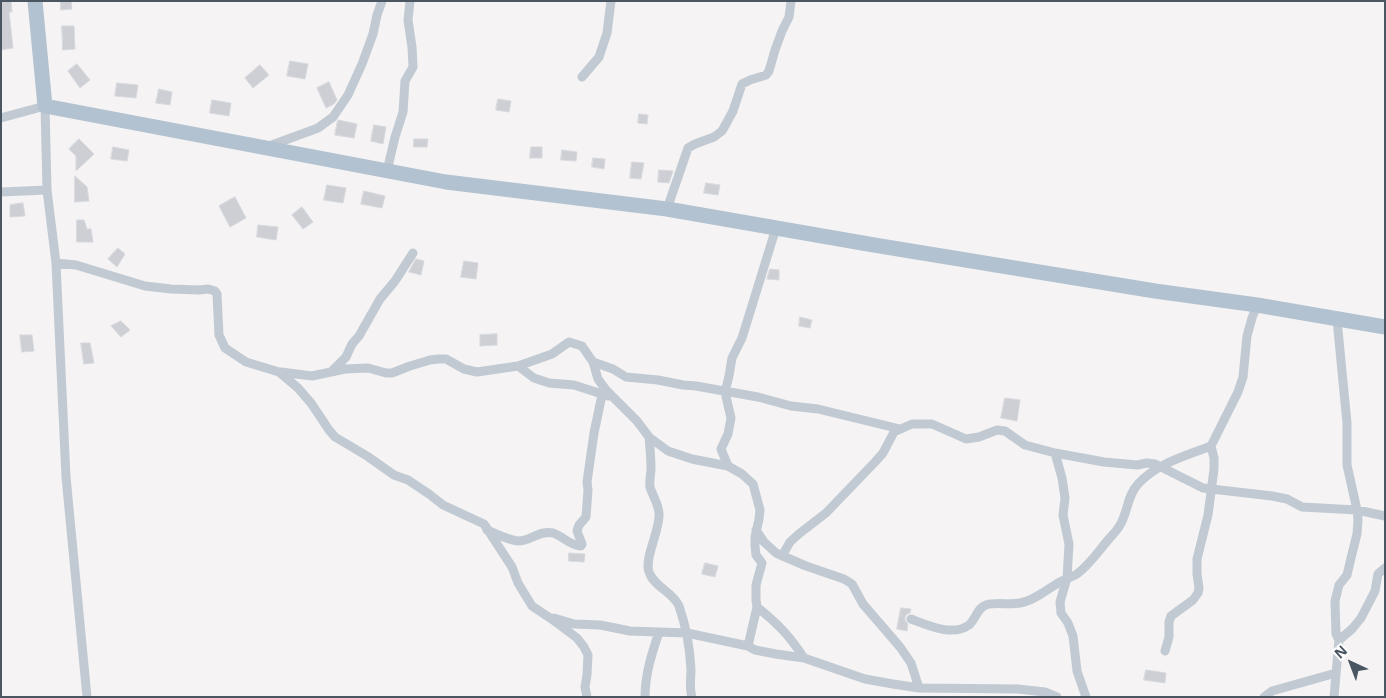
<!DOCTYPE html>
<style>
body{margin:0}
#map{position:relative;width:1386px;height:698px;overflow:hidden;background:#f5f3f3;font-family:"Noto Sans",sans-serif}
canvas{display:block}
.frame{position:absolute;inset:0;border:2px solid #4a5661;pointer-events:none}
.north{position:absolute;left:1326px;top:638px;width:50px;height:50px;-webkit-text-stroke:4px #fff;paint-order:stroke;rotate:317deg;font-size:14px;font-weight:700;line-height:20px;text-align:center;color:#4a5661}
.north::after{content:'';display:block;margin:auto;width:18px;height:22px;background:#4a5661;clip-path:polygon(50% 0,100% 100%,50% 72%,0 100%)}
</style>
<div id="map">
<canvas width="1386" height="698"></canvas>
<div class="frame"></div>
<div class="north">N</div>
</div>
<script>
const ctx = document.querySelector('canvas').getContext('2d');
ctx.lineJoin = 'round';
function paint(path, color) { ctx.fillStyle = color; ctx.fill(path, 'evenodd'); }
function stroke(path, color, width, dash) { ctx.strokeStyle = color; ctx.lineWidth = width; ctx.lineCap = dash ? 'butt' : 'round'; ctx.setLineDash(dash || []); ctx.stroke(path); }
const building = new Path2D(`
 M1 1H11L12 12H9L13 48 1 50Z
 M61 1H71L72 9 61 10Z
 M62 26H74L75 49 63 50Z
 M290 61 308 64 305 79 287 76Z
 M77 64 90 80 80 88 68 71Z
 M260 65 269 75 253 88 245 78Z
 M329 82 337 100 334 104 326 108 317 88Z
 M117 83 138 85 136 98 115 96Z
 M159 89 172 92 170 105 156 103Z
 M498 99 511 101 509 112 496 110Z
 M212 100 231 103 229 116 210 113Z
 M639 114 648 115 647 124 638 123Z
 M338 120 357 124 354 138 335 135Z
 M374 125 386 127 383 144 371 141Z
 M79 139 94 154 76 171V156L69 149Z
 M414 139H428L427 147H414Z
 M113 147 129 150 127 161 111 159Z
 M531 147H542V158H530Z
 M562 150 577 152 576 161 561 160Z
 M593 158 605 159 604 169 592 167Z
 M632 162 644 163 641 179 630 178Z
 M659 170 673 171 669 183 658 182Z
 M75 176 87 187 89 201 75 202Z
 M706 183 720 185 718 195 704 193Z
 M327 185 346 188 343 203 324 200Z
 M364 191 385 196 382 208 361 204Z
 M235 197 246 218 230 227 219 206Z
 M23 203 25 216 10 217V205Z
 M302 207 313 222 303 229 292 215Z
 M77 220H84L87 229H91L93 242H77Z
 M258 225 278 227 276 240 257 237Z
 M118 248 125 254 117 267 108 259Z
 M416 259 424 261 421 275 409 272Z
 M464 261 478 263 476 279 461 277Z
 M770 269 779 270V280L767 279Z
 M800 317 812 320 810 328 799 326Z
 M121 321 130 330 121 337 111 326Z
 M497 334V345L480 346V335Z
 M20 335H32L34 351 22 352Z
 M81 343H90L94 363 84 364Z
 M1005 398 1020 400 1017 421 1001 418Z
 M569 553 585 554 584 562 569 561Z
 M705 563 718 566 715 577 702 574Z
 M901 608 911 609 910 613 907 614 905 617V620L908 624 907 631 897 629Z
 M1146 670 1166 673 1165 683 1144 680Z`);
paint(building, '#cdcfd5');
stroke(building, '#d7d9de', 1);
stroke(new Path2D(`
 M582 77 599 57 607 33 611 1
 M1 118 45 106 47 190 56 263 66 477 87 697
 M269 146 318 128 333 117 348 95 362 64 373 34 377 15 382 1
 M387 171 395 137 403 112 405 81 413 67 412 47 408 20 410 1
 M1 192 47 190
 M667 209 688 148 695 144 714 137 722 131 733 111 742 84 750 80 766 75 769 71 775 50 782 31 789 17 791 1
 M56 263 76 265 145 286 171 289 199 290 208 289 215 291 217 294 219 335 225 348 246 362 279 372 298 388 311 403 329 430 335 437 367 456 394 475 408 480 429 494 443 505 484 524 512 567 518 583 532 606 553 620 577 638 584 647 588 655 587 675 585 687 587 697
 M1337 320 1347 423V465L1357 510 1358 520 1357 534 1351 558 1347 575 1339 585 1335 601 1336 634 1339 640
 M593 362 613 369 626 377 658 380 683 385 696 386 758 397 791 406 818 409 900 429
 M518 366 534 378 549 383 574 385 608 396
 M281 372 312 376 345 369 368 368 386 373H392L410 366 430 360 438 359H446L464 369 477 372 518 366 552 354 569 342 582 346 593 362 598 379 606 390 637 421 649 437 668 451 692 459 728 466 742 474 753 484 760 510 759 519 755 537V546L756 555 762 563 756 585V600L757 607 748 646
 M331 372 346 357 352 344 359 336 380 299 395 281 413 253
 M649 437C650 448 651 458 651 468 651 474 649 481 650 487 653 497 660 506 659 516 659 532 644 559 649 572 654 587 673 592 679 606 686 626 690 649 691 670 691 679 689 688 692 697
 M1055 453 1062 478 1065 498 1063 515 1069 544 1067 578 1060 602 1061 613 1068 623 1073 636 1077 671 1086 697
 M728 466 721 449 728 434 731 418 725 392 729 376 732 358 742 338 776 228
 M487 530C497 534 508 540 518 541 530 541 540 530 553 533 563 536 570 546 581 546L582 544 577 531 579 525 586 517 588 490 587 482 594 433 602 395
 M756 530 764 542 776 553 806 566 844 579 852 584 863 604 900 647 911 663 919 688
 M782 556 790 542 800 533 826 513 875 462 883 453 894 432 912 424H932L966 439 979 437 997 430 1005 431 1025 445 1055 453 1104 462 1137 465 1147 463 1155 464 1203 488 1272 496 1287 499 1302 507 1357 510 1385 516
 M757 607C778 624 789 635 804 658
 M554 618 574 624 600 625 630 631 687 633 748 646 755 650 776 654 804 658 865 679 893 684 919 688 1018 689 1045 692 1057 697
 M911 619C927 625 953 637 969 625 976 619 977 608 986 605 994 602 1010 605 1020 603 1034 601 1047 589 1060 582 1065 579 1072 577 1077 574 1089 565 1098 552 1108 540 1112 535 1117 531 1120 525 1128 512 1127 496 1138 484 1157 463 1186 456 1211 446L1238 392 1243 377 1247 336 1252 318 1257 305
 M1165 651 1169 637V622L1171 616 1193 600 1198 593 1199 588 1197 574V559L1208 515 1214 469V458L1211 446
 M645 697C645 674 652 653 659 632
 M1264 697 1272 691 1336 673
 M1334 697 1339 640 1352 629 1361 618 1375 591 1378 574 1385 568`), '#c1cad2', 9);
stroke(new Path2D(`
 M35 1 45 106 446 182 667 209 874 245 1155 291 1257 305 1385 327`), '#b3c2d1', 15);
</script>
